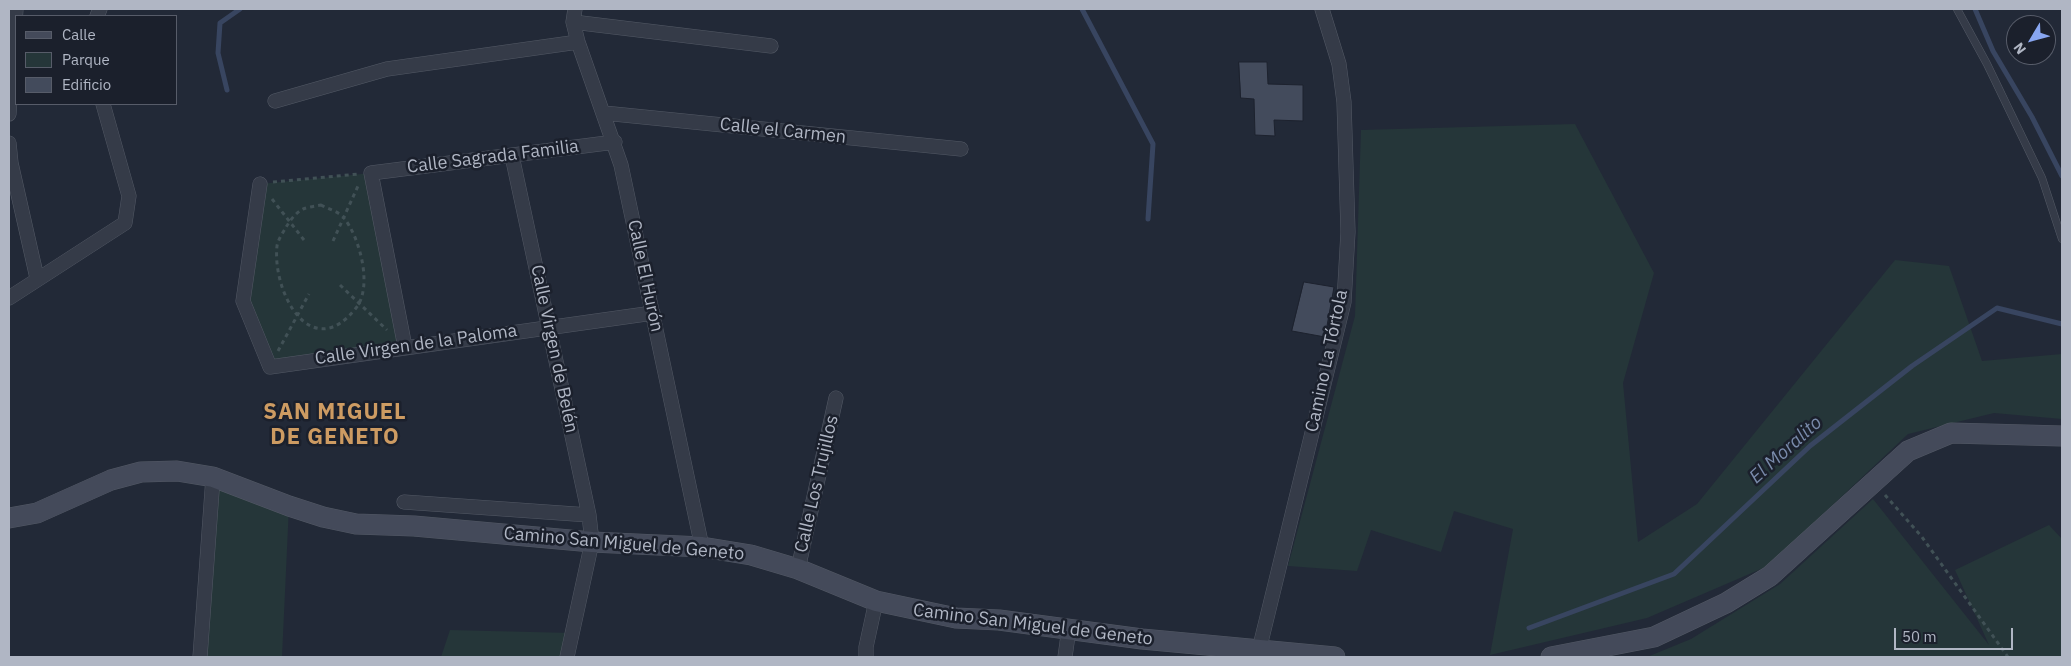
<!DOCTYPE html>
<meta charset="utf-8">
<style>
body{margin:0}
#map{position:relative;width:2071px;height:666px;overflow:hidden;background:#222937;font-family:"IBM Plex Sans",sans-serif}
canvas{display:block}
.frame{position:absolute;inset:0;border:10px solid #b0b6c4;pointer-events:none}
.legend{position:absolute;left:15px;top:15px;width:162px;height:90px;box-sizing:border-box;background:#1b202c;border:1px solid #575c69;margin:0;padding:6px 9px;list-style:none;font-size:15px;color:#b0b6c4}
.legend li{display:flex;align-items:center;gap:10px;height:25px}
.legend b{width:25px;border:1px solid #575c69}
.north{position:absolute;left:2006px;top:15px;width:50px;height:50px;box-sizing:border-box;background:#1b202c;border:1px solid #575c69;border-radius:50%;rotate:233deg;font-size:14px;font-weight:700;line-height:20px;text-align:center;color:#b0b6c4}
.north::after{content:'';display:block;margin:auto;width:18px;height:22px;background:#88a6f1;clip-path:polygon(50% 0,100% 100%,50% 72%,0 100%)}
.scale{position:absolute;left:1894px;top:628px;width:119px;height:22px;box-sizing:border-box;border:2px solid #b0b6c4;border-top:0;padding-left:6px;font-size:15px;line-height:18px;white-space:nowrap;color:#b0b6c4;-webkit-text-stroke:4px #1b202c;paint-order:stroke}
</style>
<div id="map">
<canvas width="2071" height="666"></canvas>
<div class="frame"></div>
<ul class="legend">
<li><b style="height:6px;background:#444a5a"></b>Calle</li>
<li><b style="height:14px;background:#253639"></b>Parque</li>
<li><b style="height:14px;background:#434b5c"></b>Edificio</li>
</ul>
<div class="north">N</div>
<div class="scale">50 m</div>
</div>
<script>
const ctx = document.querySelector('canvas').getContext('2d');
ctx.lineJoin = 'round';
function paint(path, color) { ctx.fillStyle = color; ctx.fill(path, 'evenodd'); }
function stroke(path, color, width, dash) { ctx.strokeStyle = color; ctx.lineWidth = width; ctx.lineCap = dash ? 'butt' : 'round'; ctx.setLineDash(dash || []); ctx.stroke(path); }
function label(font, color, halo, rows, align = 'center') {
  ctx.font = font + ' "IBM Plex Sans",sans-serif'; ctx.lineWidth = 5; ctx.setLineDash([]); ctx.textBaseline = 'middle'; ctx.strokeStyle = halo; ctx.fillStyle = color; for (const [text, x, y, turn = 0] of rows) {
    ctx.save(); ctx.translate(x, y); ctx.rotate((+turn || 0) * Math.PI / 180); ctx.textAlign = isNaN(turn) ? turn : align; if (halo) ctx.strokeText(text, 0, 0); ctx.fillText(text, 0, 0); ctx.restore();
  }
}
paint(new Path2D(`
 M1575 124 1654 273 1623 383 1638 542 1697 504 1895 260 1949 266 1982 361 2062 354V419L1994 413 1908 434 1768 566 1647 618 1490 655 1513 529 1454 511 1441 552 1371 530 1357 571 1288 566 1355 316 1361 130Z
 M371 173 405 347 270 367 243 301 260 184Z
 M207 476 289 506 282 657H196Z
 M1873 499 1989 645 1955 570 2049 525 2062 539V657H1647L1691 639 1780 584Z
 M450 630 572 633 566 657H441Z`), '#253639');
stroke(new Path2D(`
 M1082 9 1153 144 1148 219
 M1975 9 1993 51 2032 117 2062 176
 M227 90 218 53 220 23 240 9
 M1529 628 1674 574 1810 446 1912 366 1997 308 2062 324`), '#384560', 5);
const building = new Path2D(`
 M1239 62H1267L1268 84 1303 85V121L1274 120 1275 136 1255 135 1254 99 1241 98Z
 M1304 282 1334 287 1325 337 1292 331Z`);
paint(building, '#434b5c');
stroke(building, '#1d222e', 1);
const lane = new Path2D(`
 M1957 9 1987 64 2042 178 2062 239`);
const street = new Path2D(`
 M575 9 573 22 578 42 621 165 702 547
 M97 16 100 9
 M573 22 771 46
 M275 101 387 69 578 42
 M604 113 961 149
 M9 114 16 9
 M9 143 11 163 37 278
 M512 156 589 515 592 542 567 657
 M260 184 243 301 270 367 653 313
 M9 298 125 223 129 196 103 104
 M405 347 371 173 615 142
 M404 502 589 515
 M798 569 836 398
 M1259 650 1344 302 1348 232 1344 102 1339 64 1322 9
 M200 657 213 477
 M866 657V647L876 601
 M1065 657 1069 628`);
const secondary = new Path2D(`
 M9 518 37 513 111 480 141 472 177 471 213 477 289 506 323 517 356 524 414 526 592 542 702 547 751 555 798 569 876 601 956 618 999 620 1142 639 1335 657
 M1551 657 1654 637 1726 603 1770 576 1908 451 1951 433 2062 436`);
stroke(lane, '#535965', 8);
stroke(street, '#535965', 15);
stroke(secondary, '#535965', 21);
stroke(new Path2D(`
 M273 182 359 174
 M272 199 304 240
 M321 205C328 209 340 212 344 218 360 238 373 287 356 308 311 365 272 292 277 246 278 240 282 234 285 229 289 222 295 213 303 209 308 207 315 206 321 205Z
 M333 241 358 186
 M340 285 387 330
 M278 351 309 294
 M1885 495 1922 537 2008 657`), '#415156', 3, [4, 4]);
stroke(lane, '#353b48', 7);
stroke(street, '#353b48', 14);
stroke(secondary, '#444a5a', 20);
label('18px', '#b0b6c4', '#1b202c', [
 ["Calle el Carmen",783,131,6],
 ["Calle Sagrada Familia",493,157,-7],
 ["Calle El Hurón",645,276,78],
 ["Calle Virgen de la Paloma",416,345,-8],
 ["Calle Virgen de Belén",554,349,78],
 ["Camino La Tórtola",1327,361,-78],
 ["Calle Los Trujillos",817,484,-77],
 ["Camino San Miguel de Geneto",624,544,5],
 ["Camino San Miguel de Geneto",1033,625,7]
]);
label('italic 19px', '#798aaa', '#1b202c', [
 ["El Moralito",1786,450,-42]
]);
ctx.letterSpacing = '1px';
label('bold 22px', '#cd9b62', '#1b202c', [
 ["SAN MIGUEL",335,413],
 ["DE GENETO",335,438]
]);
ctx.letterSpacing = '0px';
</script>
